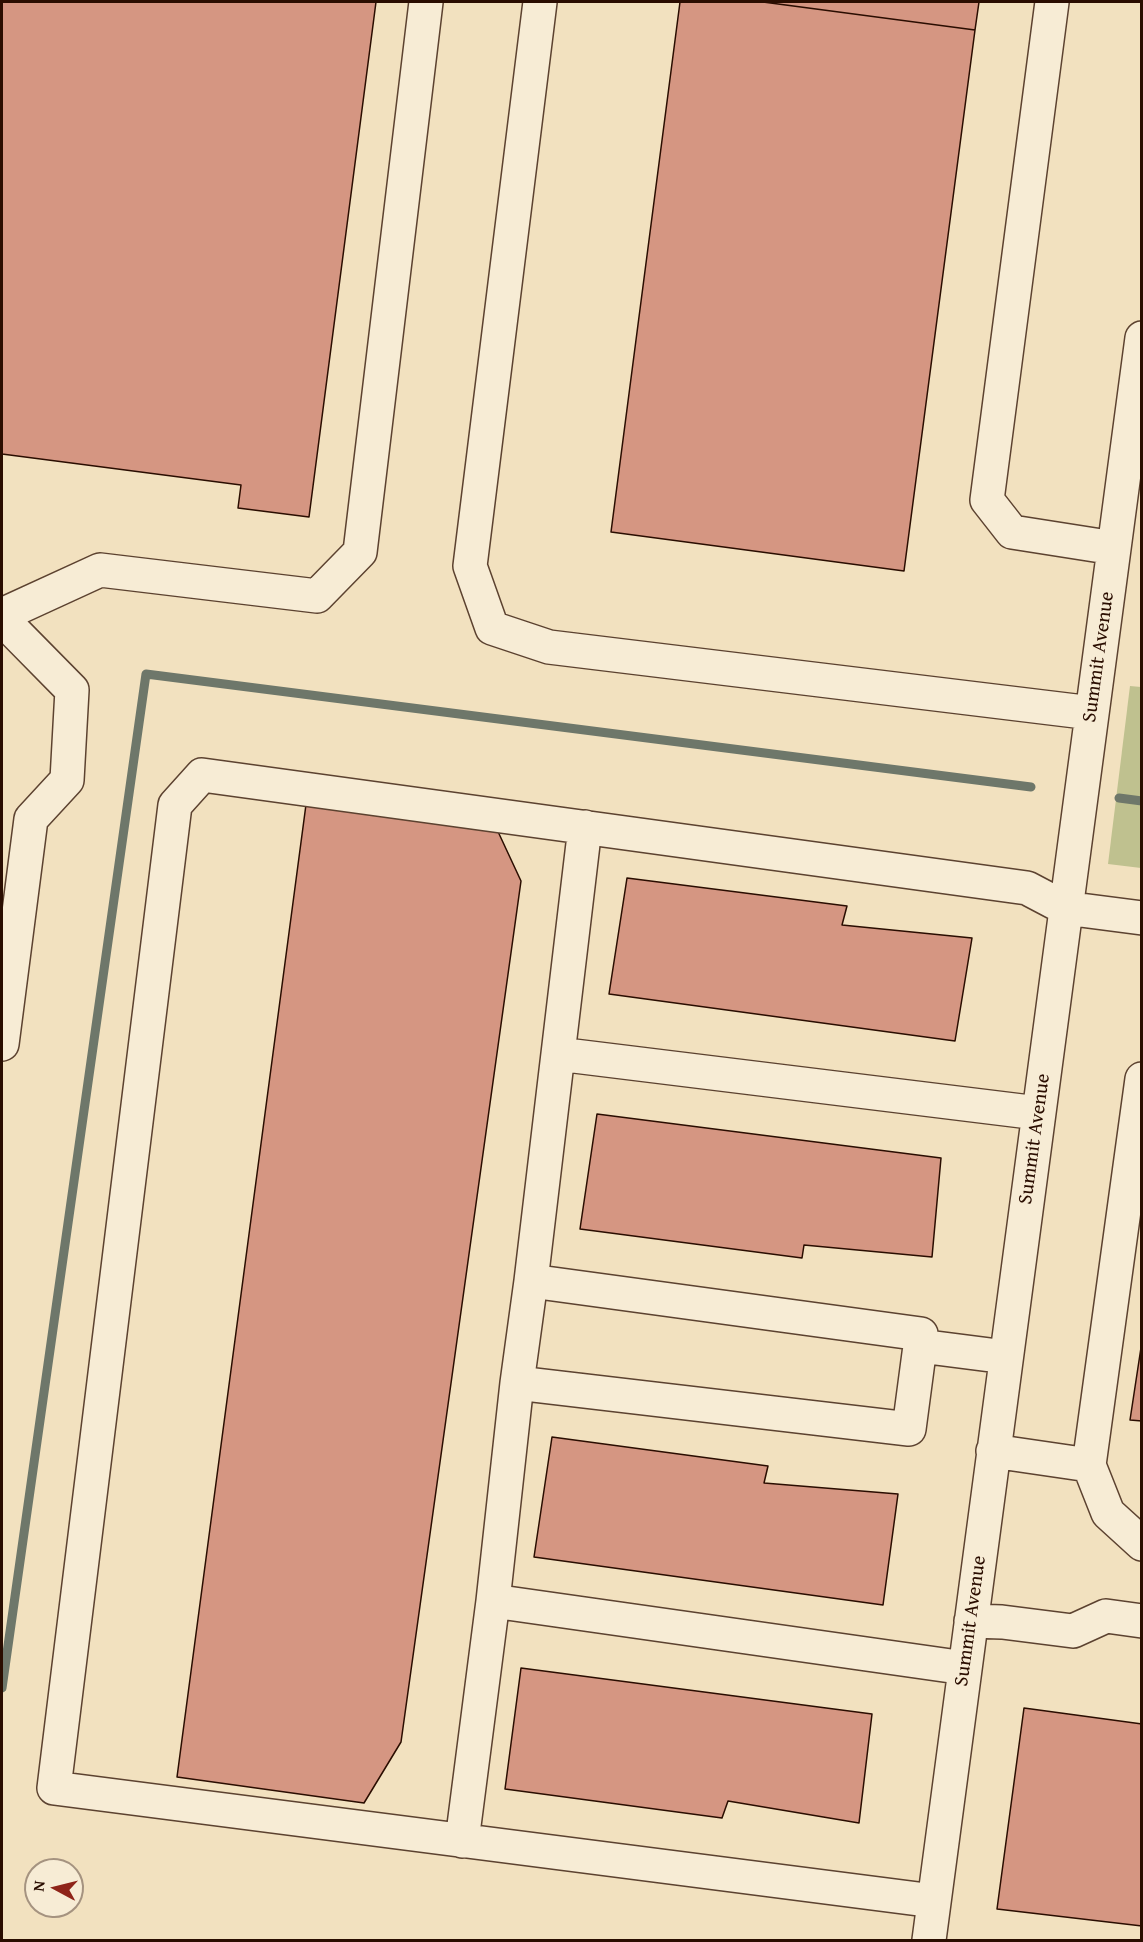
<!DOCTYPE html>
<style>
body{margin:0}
#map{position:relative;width:1143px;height:1942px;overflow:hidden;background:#f2e1bf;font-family:"Gentium Book Plus",serif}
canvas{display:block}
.frame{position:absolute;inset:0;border:3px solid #2a0d00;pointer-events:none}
.north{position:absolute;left:24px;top:1858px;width:60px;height:60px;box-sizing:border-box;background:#f7ecd5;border:2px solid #a59380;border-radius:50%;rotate:277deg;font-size:16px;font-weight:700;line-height:24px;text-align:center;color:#2a0d00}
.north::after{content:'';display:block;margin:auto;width:21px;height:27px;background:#8f2418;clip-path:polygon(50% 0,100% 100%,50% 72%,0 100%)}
</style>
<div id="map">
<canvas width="1143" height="1942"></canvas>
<div class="frame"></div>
<div class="north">N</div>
</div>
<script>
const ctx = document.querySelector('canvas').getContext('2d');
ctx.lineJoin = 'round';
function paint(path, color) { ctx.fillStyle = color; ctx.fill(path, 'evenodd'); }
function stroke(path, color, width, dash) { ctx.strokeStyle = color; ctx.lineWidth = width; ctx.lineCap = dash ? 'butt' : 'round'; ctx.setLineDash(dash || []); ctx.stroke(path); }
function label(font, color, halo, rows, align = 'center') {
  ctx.font = font + ' "Gentium Book Plus",serif'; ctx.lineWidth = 5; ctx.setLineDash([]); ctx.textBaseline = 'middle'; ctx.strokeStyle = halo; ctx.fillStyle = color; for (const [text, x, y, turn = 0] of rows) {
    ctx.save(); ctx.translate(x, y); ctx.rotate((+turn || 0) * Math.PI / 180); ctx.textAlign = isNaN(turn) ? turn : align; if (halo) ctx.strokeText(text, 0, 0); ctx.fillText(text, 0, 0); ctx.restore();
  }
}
paint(new Path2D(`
 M1130 686 1141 687V868L1108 864Z`), '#bfc18f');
stroke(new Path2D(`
 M1119 798 1142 801
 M2 1688 146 674 1031 787`), '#6e776a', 9);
const building = new Path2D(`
 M2 2H376L309 517 238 508 241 485 2 454Z
 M680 2H763L975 30 904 571 611 532Z
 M763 2H979L975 30Z
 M307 797 494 823 521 881 401 1742 364 1803 177 1777Z
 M627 878 847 906 842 925 972 938 955 1041 609 994Z
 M597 1114 941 1158 932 1257 804 1245 802 1258 580 1229Z
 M1142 1341V1421L1130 1420Z
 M552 1437 768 1466 764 1483 898 1494 883 1605 534 1557Z
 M521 1668 872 1714 859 1823 728 1801 722 1818 505 1789Z
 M1024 1708 1142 1724V1926L997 1909Z`);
paint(building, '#d59682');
stroke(building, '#2a0d00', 1.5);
const minor = new Path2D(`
 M540 2 470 566 492 628 549 647 1092 713
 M1052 2 987 500 1012 532 1114 548
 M2 615 100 570 317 596 360 552 426 2
 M2 619 72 690 67 780 31 819 2 1044
 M558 1054 1038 1113
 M531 1281 585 827
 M517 1383 531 1281 921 1334 920 1346
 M993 1451 1089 1465 1108 1513 1142 1544
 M1089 1465 1142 1079
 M971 1621 1002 1622 1073 1631 1106 1616 1142 1621
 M965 1668 493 1601 517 1383 909 1429 920 1346 1006 1357
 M462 1841 493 1601
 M934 1901 54 1788 175 805 202 775 1027 888 1065 908 1142 918
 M929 1940 1142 338`);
stroke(minor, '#5c4230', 36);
stroke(minor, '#f7ecd5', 33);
label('20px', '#2a0d00', '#f7ecd5', [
 ["Summit Avenue",1099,657,-82],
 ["Summit Avenue",1035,1139,-82],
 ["Summit Avenue",971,1621,-82]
]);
</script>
